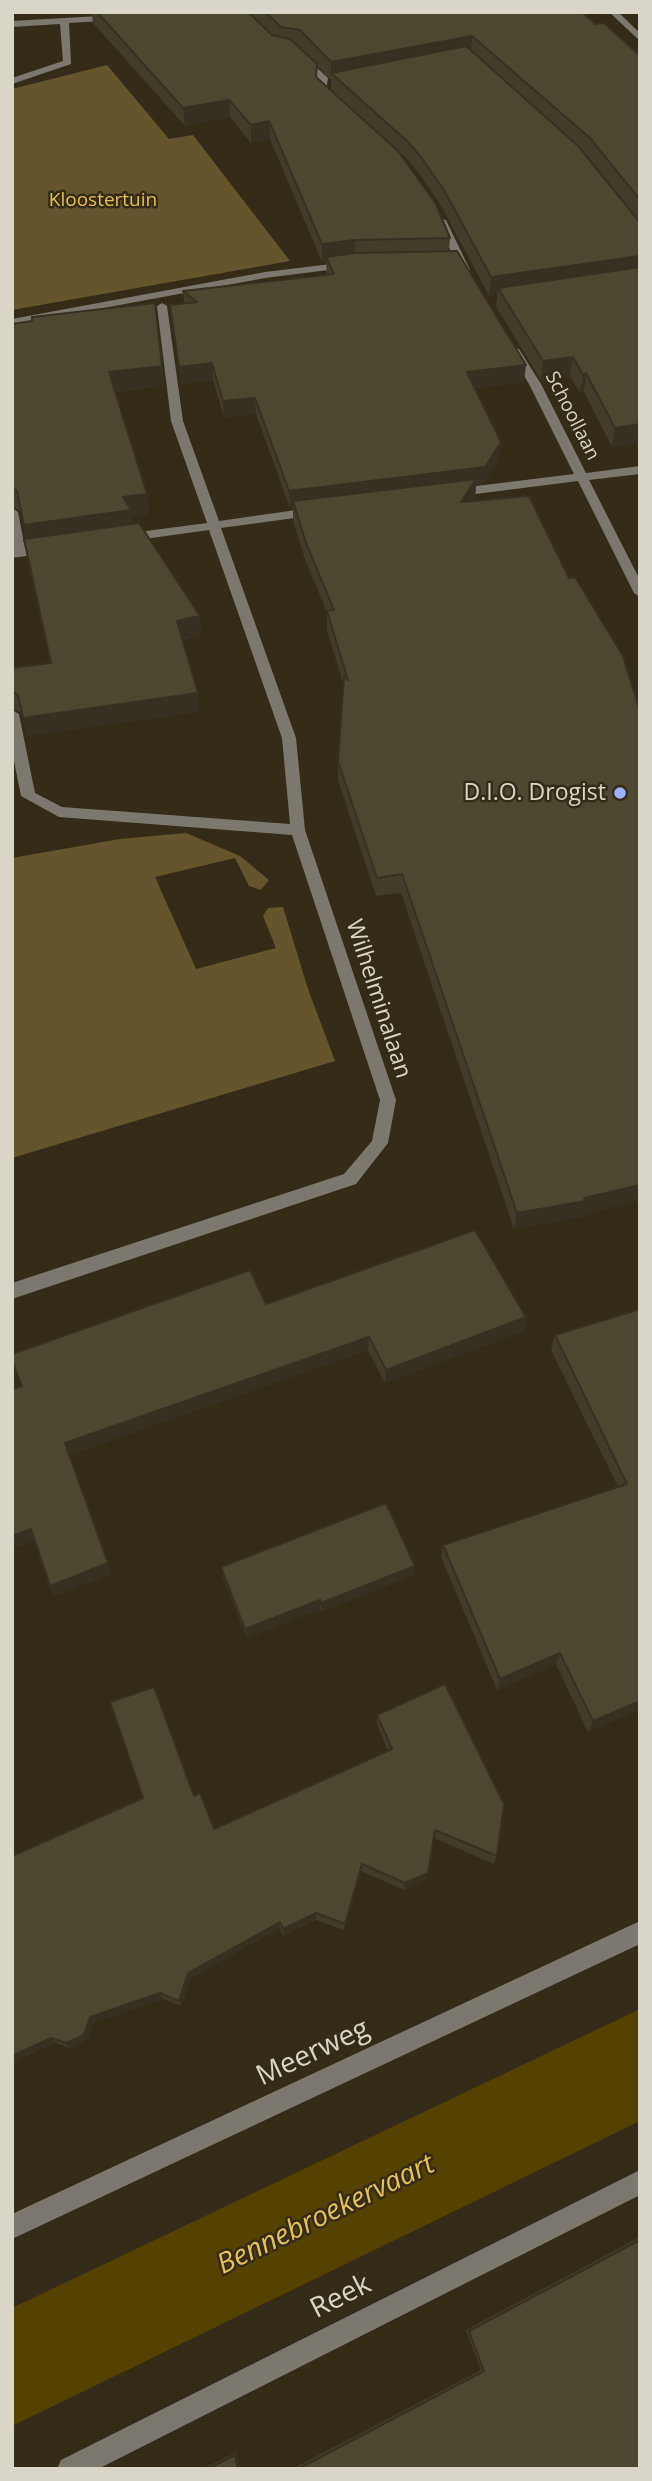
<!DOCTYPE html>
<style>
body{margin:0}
#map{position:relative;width:652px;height:2481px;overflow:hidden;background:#342c18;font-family:"Open Sans",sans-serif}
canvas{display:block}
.frame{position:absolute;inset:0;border:14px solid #d9d5c9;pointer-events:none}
</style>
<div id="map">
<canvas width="652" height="2481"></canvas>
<div class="frame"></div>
</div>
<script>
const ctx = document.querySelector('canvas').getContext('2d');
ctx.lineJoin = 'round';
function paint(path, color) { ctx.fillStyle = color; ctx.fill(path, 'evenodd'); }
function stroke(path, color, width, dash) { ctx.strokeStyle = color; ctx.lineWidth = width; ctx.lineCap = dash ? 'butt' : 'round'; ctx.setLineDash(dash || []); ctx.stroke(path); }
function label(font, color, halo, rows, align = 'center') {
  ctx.font = font + ' "Open Sans",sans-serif'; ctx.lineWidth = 5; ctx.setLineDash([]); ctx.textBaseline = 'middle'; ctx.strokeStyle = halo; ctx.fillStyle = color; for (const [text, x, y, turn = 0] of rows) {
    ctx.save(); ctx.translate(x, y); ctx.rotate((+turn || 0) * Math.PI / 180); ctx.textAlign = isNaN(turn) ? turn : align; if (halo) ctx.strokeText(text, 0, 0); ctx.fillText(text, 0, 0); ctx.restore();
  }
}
paint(new Path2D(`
 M107 65 169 139 193 135 290 261 12 310V89Z
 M186 833 240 856 269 880 261 890 249 886 235 858 155 877 196 969 276 948 263 916 268 908 283 907 308 989 335 1061 12 1158V858L120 839Z`), '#64552c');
paint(new Path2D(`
 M640 2009V2121L12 2426V2308Z`), '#544201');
paint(new Path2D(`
 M609 12H618L640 33V41Z
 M117 15 120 16V20L69 23 71 64 12 84V78L63 61 60 24 12 27V21Z
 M296 54H302L328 78 326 90 336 100V104H330L318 93 320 81 296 58Z
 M437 218 446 220 470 270 469 272 460 270 436 220Z
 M348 262 352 263V267L265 278 12 325V319L265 272Z
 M162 303 167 306 183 421 219 521 317 507 323 511 317 515 221 528 296 738 305 830 396 1100 388 1143 356 1184 12 1299V1283L344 1174 372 1141 380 1100 292 835 59 817 21 796 12 751V710L19 714 35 793 62 807 290 824 282 738 209 530 123 542 117 538 123 534 207 523 171 421 157 306Z
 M515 348 519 349 541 384 586 473 640 466V474L589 480 640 580V597L634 593 578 481 452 497 446 493 452 489 574 474 529 384 509 351Z
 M12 508 18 512 25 548 50 545 56 549 54 552 12 558Z
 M640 1921V1944L12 2239V2214Z
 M640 2170V2195L98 2469H57L61 2460Z`), '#7c786f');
paint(new Path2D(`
 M84 12H582L595 24 640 56V443L612 447 584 392 580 393 570 376 541 380 496 307 497 295 489 296 443 209 420 175 407 159 398 151 450 238 449 251 524 382 475 388 499 459 483 484 476 485 475 498 472 501 569 578 640 711V1200L583 1214 582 1217 514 1229 401 893 376 896 338 780V761L344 686 327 630V612L306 562 293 521V508H290L256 414 224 418 213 380 181 384 170 305 184 303 183 291 327 275 326 262H322L270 139 251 143 230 117 185 126 93 23 92 13H84ZM317 66 331 80V90L317 78ZM584 153 588 156 629 209Z
 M12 324 162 366 164 386 115 392 147 494 149 514 132 516 133 524 200 616 201 635 183 640 199 712 26 736 22 713 12 708V668L50 663 27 558 24 539H26L21 512 12 506Z
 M266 1304 526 1317 524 1331 385 1383 368 1350 69 1455 111 1574 54 1596 35 1540 12 1549V1389Z
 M640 1309V1709L588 1732 556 1664 497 1690 441 1557 443 1545 618 1487 551 1350 555 1335Z
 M221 1567 414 1575 321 1612 320 1609 247 1638 223 1577Z
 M377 1715 497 1856 494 1864 434 1838 427 1880 404 1890 361 1871 344 1930 316 1920 283 1936 280 1928 191 1978 181 2006 163 1999 94 2022 88 2039 70 2048 56 2043 12 2063V1856L194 1796 214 1829 388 1751 377 1724Z
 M640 2237V2469H292L481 2370 466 2330Z
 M237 2452 240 2469H203Z`), '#423c2a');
paint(new Path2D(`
 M472 36 471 53 331 73V62Z
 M229 100 230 117 185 126 183 108Z
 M269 121 270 139 251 143V125Z
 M355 240V258L326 257V262H322V244Z
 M640 256V274L498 288 497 295 489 296 491 277Z
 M573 357 570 376 541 380 543 361Z
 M212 363 213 380 181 384 179 367Z
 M526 365 524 382 466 389 467 372Z
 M162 366 164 386 111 392 109 372Z
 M586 373 584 392 580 393 583 375Z
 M255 398 256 414 224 418 223 401Z
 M640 424V443L612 447 615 428Z
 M501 442 499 459 483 484 476 485 475 498 460 521 293 501V508H290L289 491Z
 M147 494 149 514 132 516 133 530 27 545 24 525 123 497Z
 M200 616 201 635 179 640 177 621Z
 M198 693 199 712 26 736 23 718Z
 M640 1185V1200L583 1214 582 1217 514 1229 517 1213Z
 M526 1317 524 1331 385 1383 386 1370Z
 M369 1337 368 1350 68 1455 65 1443Z
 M31 1529 36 1540 12 1549V1536Z
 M108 1563 111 1574 54 1596 50 1586Z
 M415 1566 414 1575 321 1612V1603Z
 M320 1600V1609L247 1638 245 1629Z
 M560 1653 556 1664 497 1690 500 1679Z
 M640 1701V1709L588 1732 593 1721Z
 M362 1864 361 1871 344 1930 345 1924Z
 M428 1873 427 1880 404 1890 405 1883Z
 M316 1913V1920L283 1936V1929Z
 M280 1922V1928L191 1978 181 2006 179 2001 188 1973Z
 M160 1993 163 1999 94 2022 88 2039 70 2048 66 2043 90 2017Z
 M51 2038 56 2043 12 2063V2056Z
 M237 2452 240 2469H238L235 2455Z`), '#363122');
const building = new Path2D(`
 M97 12H248L272 35 290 39 317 64 316 77 398 151 436 204 450 238 355 240 322 244 269 121 251 125 229 100 183 108Z
 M265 12H582L595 24 604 23 640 56V200L590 138 472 36 331 62 300 30 281 27Z
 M466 46 578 146 638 220H640V256L491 277 444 190 421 157 407 141 331 73Z
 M457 251 526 365 467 372 501 442 485 467 289 491 255 398 223 401 212 363 179 367 170 305 197 302 183 291 334 274 326 257 355 253Z
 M640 267V424L615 428 586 373 583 375 573 357 543 361 498 288Z
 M155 303 162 366 109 372 147 494 123 497 131 510 24 525 17 491 12 488V324L32 321V317Z
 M476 479 461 502 529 496 569 578 575 577 623 656 640 711V1185L584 1198 586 1201 517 1213 402 874 377 878 338 761 344 676 348 680 327 611 334 610 306 543 293 501Z
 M139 523 200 616 177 621 198 693 23 718 18 695 12 691V668L51 663 24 539Z
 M475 1230 526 1317 386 1370 369 1337 65 1443 108 1563 50 1586 31 1529 12 1536V1389L22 1386 12 1360V1354L250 1270 266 1304Z
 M640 1309V1701L593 1721 560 1653 500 1679 443 1545 627 1484 555 1335Z
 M386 1503 415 1566 321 1603 320 1600 245 1629 221 1567Z
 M445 1684 504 1804 497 1856 435 1830 428 1873 405 1883 362 1864 345 1924 316 1913 283 1929 280 1922 188 1973 179 2001 160 1993 90 2017 84 2035 66 2043 51 2038 12 2056V1856L143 1798 110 1702 154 1687 194 1796 200 1793 214 1829 392 1749 377 1715Z
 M640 2240V2469H298L484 2371 469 2331Z
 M235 2455 238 2469H208Z`);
paint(building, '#4d4631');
stroke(building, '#363122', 2);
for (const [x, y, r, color] of [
 [620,793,7,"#9db4fd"]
]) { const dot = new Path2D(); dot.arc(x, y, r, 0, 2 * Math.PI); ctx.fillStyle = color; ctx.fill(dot); stroke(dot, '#342c18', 2.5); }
label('19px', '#e3bf57', '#342c18', [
 ["Kloostertuin",103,201]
]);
label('19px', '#d9d5c9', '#342c18', [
 ["Schoollaan",572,416,63]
]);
label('23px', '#d9d5c9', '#342c18', [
 ["D.I.O. Drogist",606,793]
], 'right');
label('23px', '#d9d5c9', '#342c18', [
 ["Wilhelminalaan",378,999,72]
]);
label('28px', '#d9d5c9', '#342c18', [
 ["Meerweg",313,2053,-25],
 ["Reek",341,2297,-27]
]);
label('italic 28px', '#e5c15a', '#342c18', [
 ["Bennebroekervaart",326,2215,-26]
]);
</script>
